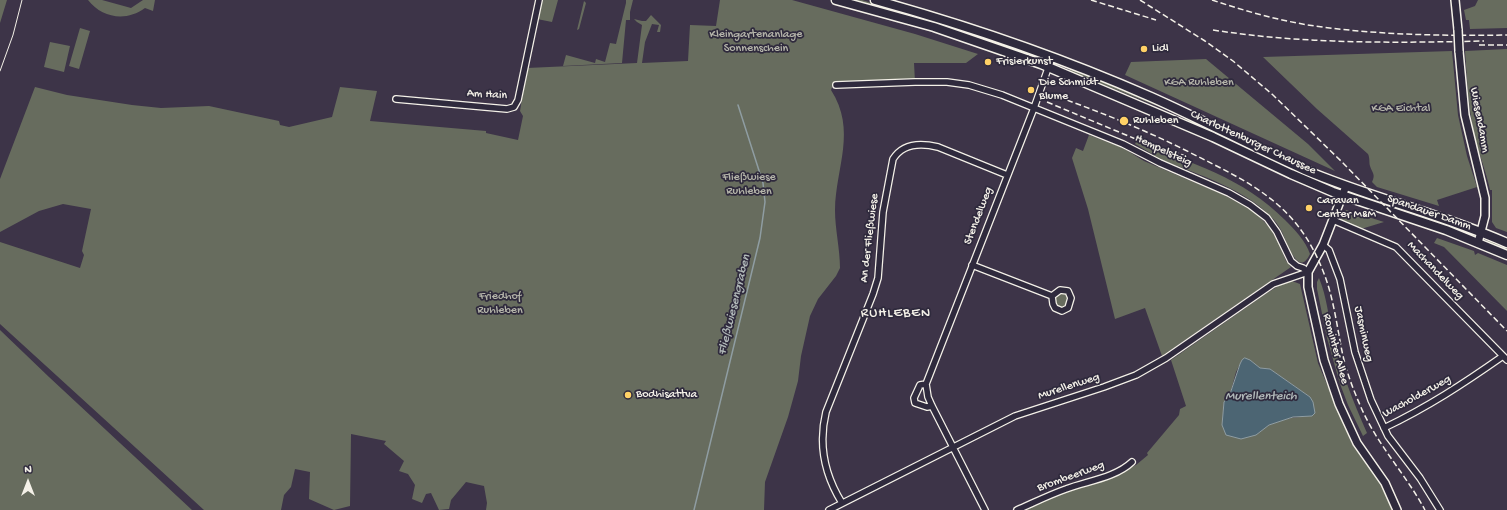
<!DOCTYPE html>
<meta charset="utf-8">
<style>
body{margin:0}
#map{position:relative;width:1507px;height:510px;overflow:hidden;background:#3d3448;font-family:"Gochi Hand",sans-serif}
canvas{display:block}
.north{position:absolute;left:8px;top:462px;width:40px;height:40px;-webkit-text-stroke:3px #2f2a3d;paint-order:stroke;rotate:0deg;font-size:11px;font-weight:700;line-height:16px;text-align:center;color:#f4f1e8}
.north::after{content:'';display:block;margin:auto;width:14px;height:18px;background:#f4f1e8;clip-path:polygon(50% 0,100% 100%,50% 72%,0 100%)}
</style>
<div id="map">
<canvas width="1507" height="510"></canvas>
<div class="north">N</div>
</div>
<script>
const ctx = document.querySelector('canvas').getContext('2d');
ctx.lineJoin = 'round';
function paint(path, color) { ctx.fillStyle = color; ctx.fill(path, 'evenodd'); }
function stroke(path, color, width, dash) { ctx.strokeStyle = color; ctx.lineWidth = width; ctx.lineCap = dash ? 'butt' : 'round'; ctx.setLineDash(dash || []); ctx.stroke(path); }
function label(font, color, halo, rows, align = 'center') {
  ctx.font = font + ' "Gochi Hand",sans-serif'; ctx.lineWidth = 3.5; ctx.setLineDash([]); ctx.textBaseline = 'middle'; ctx.strokeStyle = halo; ctx.fillStyle = color; for (const [text, x, y, turn = 0] of rows) {
    ctx.save(); ctx.translate(x, y); ctx.rotate((+turn || 0) * Math.PI / 180); ctx.textAlign = isNaN(turn) ? turn : align; if (halo) ctx.strokeText(text, 0, 0); ctx.fillText(text, 0, 0); ctx.restore();
  }
}
paint(new Path2D(`
 M0 0H7L0 23Z
 M88 0H102L131 8 143 0H155L153 11 145 8C126 22 102 18 88 0Z
 M541 0H558L552 22 537 19Z
 M626 0H633L630 12V20H626L622 63 563 66 566 55 595 63 596 59 605 62 610 43 616 44 626 3Z
 M720 0H792L915 34 978 54 966 63H914L915 82 833 85 831 90C857 131 836 166 835 210 835 229 840 249 840 268L836 276 818 299 810 316 801 356 798 381 788 417 765 482 764 510H486L487 503 484 486 466 482 451 500 449 509 439 510 431 493 426 494 422 503 412 499 415 485 408 474 399 471 404 461 384 444 386 441 351 434 350 506 334 510 309 499 310 472 295 469 291 487 284 495 281 510H204L0 324V242L80 268 84 255 82 251 91 209 63 204 39 211 0 232V179L35 87 67 95 132 105 161 108 209 106 279 121 280 125 289 127 332 117 340 87 377 91 370 121 486 131V133L518 140 523 116 520 111 527 68 637 63 642 25 637 22 634 19 642 21H646L651 15 661 25 660 32H657L659 25 652 24 645 42 642 63 688 61 690 25 716 26Z
 M849 0H862L984 37 1043 58 1044 61 954 30Z
 M1478 0H1507V28L1470 29 1469 20H1466L1464 10 1475 6Z
 M584 1 586 3 579 29 577 30Z
 M80 28 90 31 79 69 69 66Z
 M50 42 70 46 64 72 44 67Z
 M1507 49V232L1496 228 1492 222V190H1490C1486 171 1478 152 1474 133 1468 106 1467 78 1465 51Z
 M1452 51 1458 115 1467 156 1477 187 1437 200 1439 206 1377 187 1372 182C1376 174 1372 173 1370 166 1369 163 1370 158 1368 154L1317 109 1263 57Z
 M1206 59 1308 144 1335 171 1125 75 1131 62Z
 M1070 69 1085 75 1100 79 1176 111 1175 113 1069 71Z
 M1185 117 1334 185 1332 189 1291 171 1184 120Z
 M1089 135 1123 148 1144 161 1224 195 1246 207 1257 214 1270 228 1278 242 1286 261 1291 267 1162 356 1145 308 1115 319 1088 209 1072 158 1076 148 1083 151Z
 M1136 142C1190 162 1244 178 1285 220 1294 229 1306 241 1310 254 1298 280 1286 239 1281 230 1278 225 1275 220 1270 216 1244 188 1189 171 1154 157V155L1135 144Z
 M1405 209 1469 231 1468 235 1405 214Z
 M1346 210 1384 222 1361 229 1340 220Z
 M1437 238 1474 251 1475 255 1478 253 1507 265V311L1444 247 1434 243Z
 M1486 238 1507 247V251L1488 242Z
 M1319 278C1327 297 1328 316 1333 335 1340 369 1353 401 1367 433L1363 436 1348 405 1340 384 1327 338 1317 289V282Z
 M1292 281 1300 284 1318 363 1352 444 1381 484 1392 510H1023L1064 492 1113 476 1136 465 1148 455 1147 453 1179 415 1180 409 1186 406 1171 360 1267 293 1280 285ZM1242 360H1250L1260 368 1270 369 1310 397 1300 417C1285 418 1269 422 1259 433L1222 425 1224 402 1230 394 1236 372Z
 M1061 293H1066L1069 299 1066 306 1062 309 1056 306C1055 300 1055 296 1061 293Z
 M0 330 49 377 192 510H0Z`), '#676c5e');
const water = new Path2D(`
 M1245 358 1250 360 1260 368 1270 369 1310 397 1313 402 1315 413 1312 416 1293 417 1269 425 1256 435 1241 439 1226 435 1222 425 1224 402 1230 394 1240 364 1242 360Z`);
paint(water, '#4c6573');
stroke(water, '#8f9da2', 1);
stroke(new Path2D(`
 M694 510 760 238 765 202 763 183 738 105`), '#8f9da2', 1.5);
const minor = new Path2D(`
 M396 99 507 109 514 107 518 100 539 0
 M1333 220 1396 247 1507 360
 M1323 245 1329 250 1340 279 1355 352 1371 400 1388 436 1420 478 1440 510
 M972 265 1052 296
 M1060 290 1068 291 1071 298 1068 308 1062 311 1055 308 1053 304 1052 296Z
 M926 384 920 385 914 398 915 403 927 407 932 406
 M1384 428C1428 407 1463 384 1503 356
 M842 503C824 474 818 445 826 412L873 294 878 278 883 212 893 159C903 143 922 143 938 147L1007 175
 M829 510 1015 416 1104 387 1136 375 1166 358 1273 284 1308 272 1303 268 1297 266 1291 261 1277 232 1267 218 1250 205 1229 193 1160 163 1123 144 1002 95 969 85 947 82H915L836 85
 M985 510 932 406 928 397 926 384 1034 108 1052 57
 M1017 510C1033 503 1049 495 1066 489 1087 481 1115 478 1132 462`);
const tertiary = new Path2D(`
 M1455 0 1458 30
 M1459 51 1465 115 1485 198V216L1478 243
 M1346 186 1323 245 1308 272V287L1324 360 1339 404 1357 443 1385 483 1397 510`);
const secondary = new Path2D(`
 M836 0 934 27 1041 64 1213 137 1291 174 1333 192 1446 230 1507 255
 M875 0C969 26 1062 58 1151 97 1203 120 1253 147 1305 170 1371 198 1442 214 1507 243`);
stroke(minor, '#f4f1e8', 8);
stroke(tertiary, '#f4f1e8', 10);
stroke(secondary, '#f4f1e8', 11);
stroke(minor, '#2f2a3d', 5.5);
stroke(tertiary, '#2f2a3d', 7);
stroke(secondary, '#2f2a3d', 8);
stroke(new Path2D(`
 M0 71 13 35 22 0`), '#f4f1e8', 1);
stroke(new Path2D(`
 M1091 0 1156 20
 M1140 0 1205 41 1233 61 1273 95 1341 161 1507 331
 M1212 0C1245 11 1280 21 1315 26 1379 35 1443 36 1507 35
 M1213 30C1303 44 1393 43 1484 41
 M1479 45H1507
 M1050 94C1098 111 1143 129 1189 152 1250 183 1296 202 1323 271 1334 298 1337 328 1343 356 1347 373 1353 389 1360 405 1377 445 1405 473 1425 510
 M1047 102 1138 140 1189 157`), '#f4f1e8', 1.5, [6, 3]);
const tertiaryBridge = new Path2D(`
 M1458 30 1459 51`);
stroke(tertiaryBridge, '#f4f1e8', 10, []);
stroke(tertiaryBridge, '#2f2a3d', 7);
for (const [x, y, r, color] of [
 [1144,49,4,"#ffd166"],
 [988,62,4,"#ffd166"],
 [1031,90,4,"#ffd166"],
 [1124,121,5,"#ffd166"],
 [1309,208,4,"#ffd166"],
 [628,395,4,"#ffd166"]
]) { const dot = new Path2D(); dot.arc(x, y, r, 0, 2 * Math.PI); ctx.fillStyle = color; ctx.fill(dot); stroke(dot, '#2f2a3d', 1.5); }
label('12px', '#b5b5aa', '#2f2a3d', [
 ["Kleingartenanlage",756,35],
 ["Sonnenschein",756,49],
 ["KGA Ruhleben",1199,83],
 ["KGA Eichtal",1401,109],
 ["Fließwiese",749,178],
 ["Ruhleben",749,192],
 ["Friedhof",500,297],
 ["Ruhleben",500,311]
]);
label('12px', '#f4f1e8', '#2f2a3d', [
 ["Lidl",1152,49],
 ["Frisierkunst",996,62],
 ["Die Schmidt",1039,83],
 ["Blume",1039,97],
 ["Ruhleben",1133,121],
 ["Caravan",1317,201],
 ["Center M&M",1317,215],
 ["Bodhisattva",636,395]
], 'left');
label('12px', '#f4f1e8', '#2f2a3d', [
 ["Am Hain",487,95,4],
 ["Wiesendamm",1479,120,79],
 ["Charlottenburger Chaussee",1253,143,25],
 ["Hempelsteig",1163,151,25],
 ["Spandauer Damm",1429,213,19],
 ["Stendelweg",979,216,-69],
 ["An der Fließwiese",870,238,-83],
 ["Machandelweg",1435,271,46],
 ["Jasminweg",1363,334,78],
 ["Rominter Allee",1335,349,75],
 ["Murellenweg",1069,387,-18],
 ["Wacholderweg",1417,397,-29],
 ["Brombeerweg",1071,477,-20]
]);
label('italic 13px', '#b1b9b9', '#2f2a3d', [
 ["Fließwiesengraben",735,305,-76],
 ["Murellenteich",1261,397]
]);
ctx.letterSpacing = '1px';
label('14px', '#f4f1e8', '#2f2a3d', [
 ["RUHLEBEN",896,314]
]);
ctx.letterSpacing = '0px';
</script>
